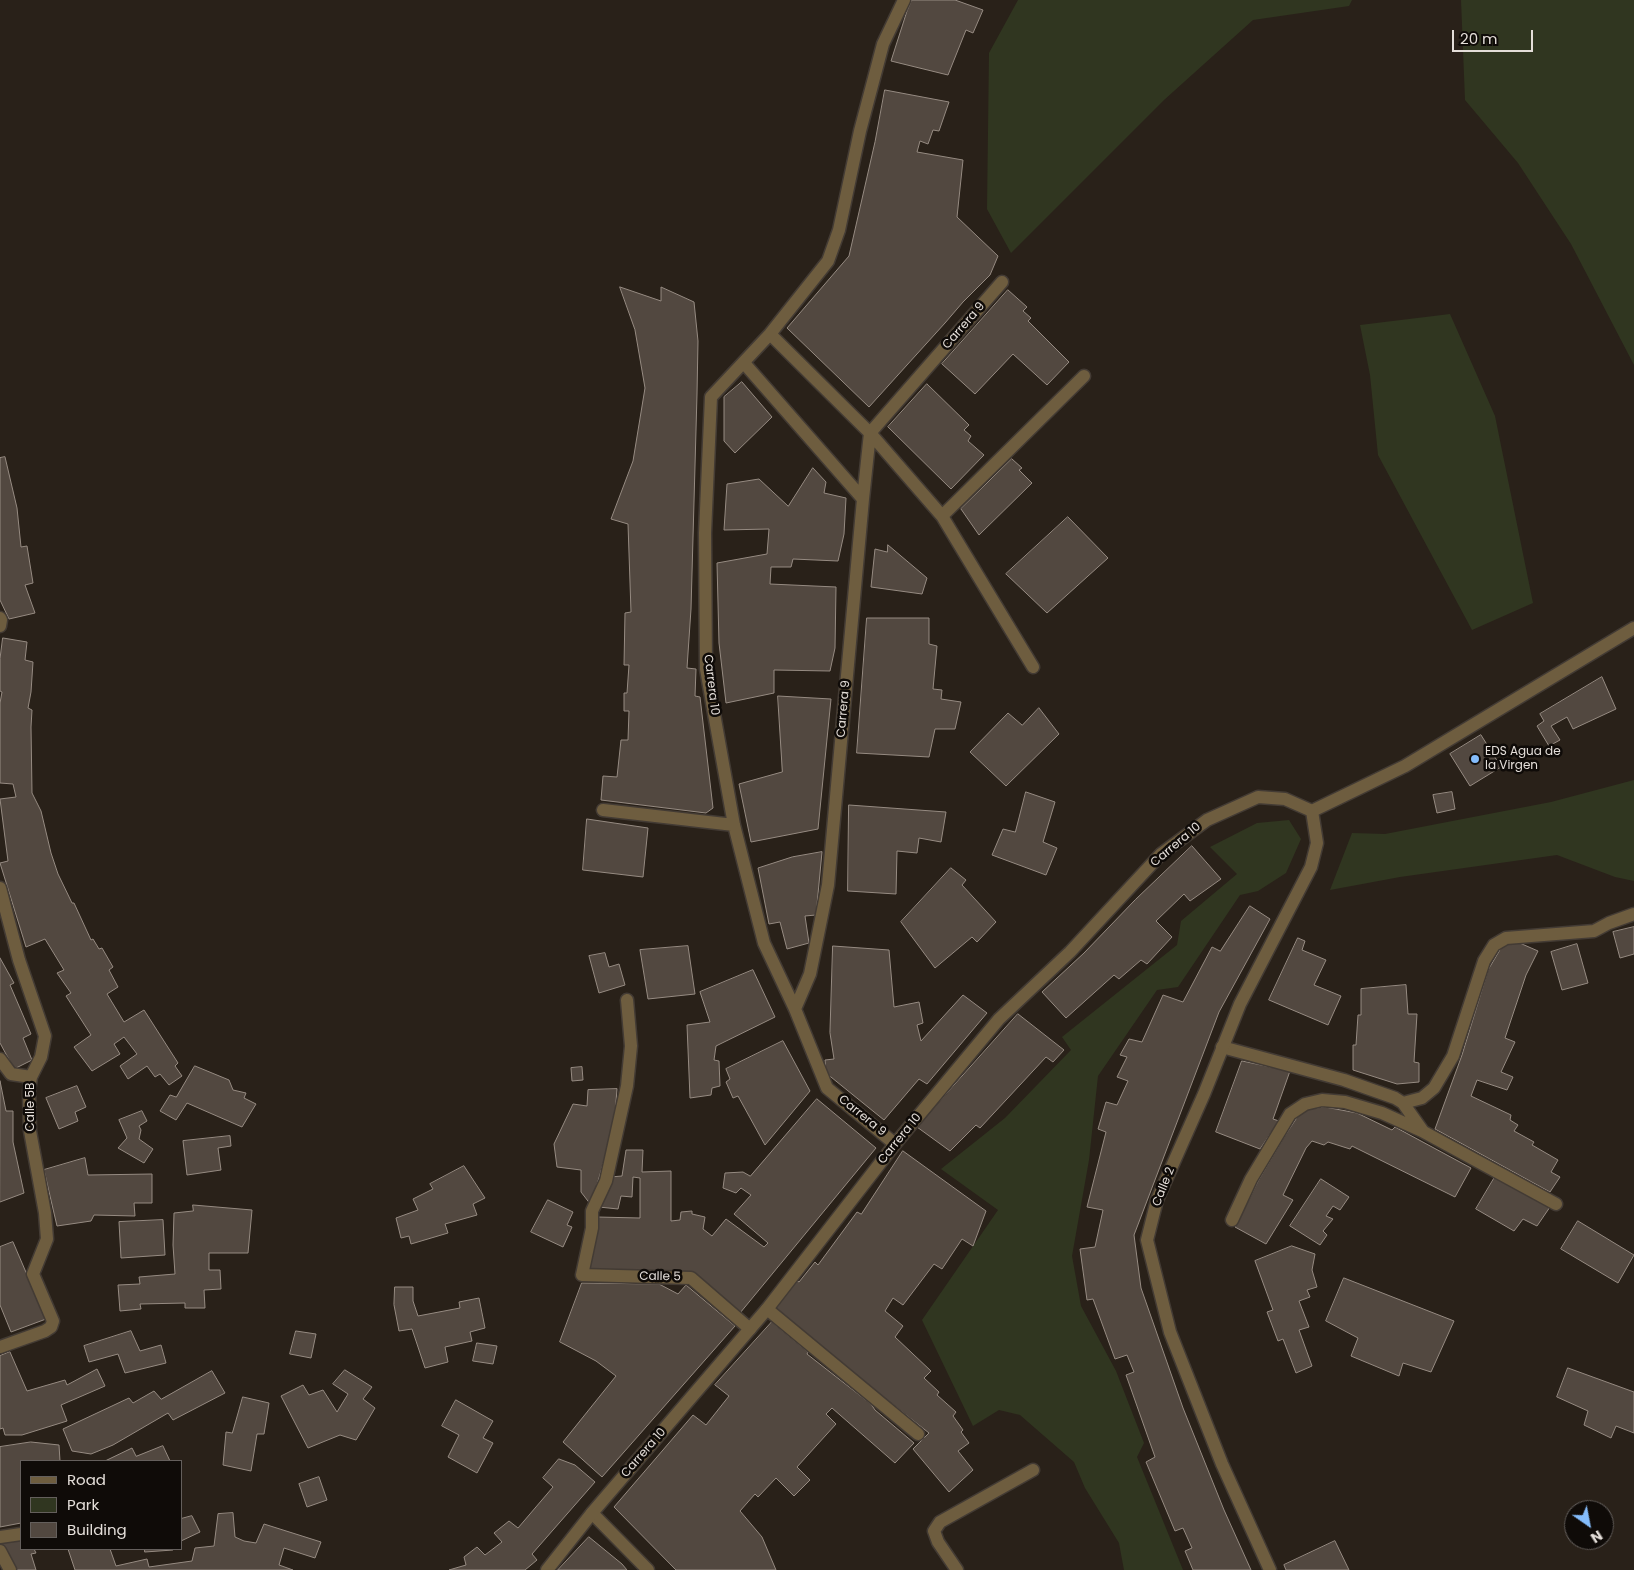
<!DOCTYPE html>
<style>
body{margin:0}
#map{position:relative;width:1634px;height:1570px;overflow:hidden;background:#292119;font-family:Poppins,sans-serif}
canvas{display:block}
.legend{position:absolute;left:20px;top:1460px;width:162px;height:90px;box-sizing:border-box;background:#0f0b08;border:1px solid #645f5c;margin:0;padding:6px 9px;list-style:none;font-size:15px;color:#e4ded9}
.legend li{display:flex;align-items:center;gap:10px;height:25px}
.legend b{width:25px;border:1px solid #645f5c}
.north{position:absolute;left:1564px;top:1500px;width:50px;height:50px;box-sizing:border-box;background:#0f0b08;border:1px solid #645f5c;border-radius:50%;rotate:147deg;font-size:14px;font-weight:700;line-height:20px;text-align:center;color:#e4ded9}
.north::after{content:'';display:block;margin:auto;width:18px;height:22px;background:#84bcfb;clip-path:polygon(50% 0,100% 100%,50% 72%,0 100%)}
.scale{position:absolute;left:1452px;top:30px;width:81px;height:22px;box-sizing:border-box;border:2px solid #e4ded9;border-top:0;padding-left:6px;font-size:15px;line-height:18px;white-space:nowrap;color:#e4ded9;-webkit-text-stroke:4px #0f0b08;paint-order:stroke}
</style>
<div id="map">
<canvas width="1634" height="1570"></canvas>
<ul class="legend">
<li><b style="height:6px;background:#6e5d3f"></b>Road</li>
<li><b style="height:14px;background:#303620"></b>Park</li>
<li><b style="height:14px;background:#524840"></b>Building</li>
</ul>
<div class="north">N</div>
<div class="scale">20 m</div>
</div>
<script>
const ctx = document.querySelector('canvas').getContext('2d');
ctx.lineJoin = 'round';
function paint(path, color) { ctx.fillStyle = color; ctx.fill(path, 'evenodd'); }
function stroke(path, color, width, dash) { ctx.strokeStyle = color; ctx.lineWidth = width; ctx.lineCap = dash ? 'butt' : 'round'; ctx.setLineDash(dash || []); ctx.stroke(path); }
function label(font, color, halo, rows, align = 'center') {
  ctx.font = font + ' Poppins,sans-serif'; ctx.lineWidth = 5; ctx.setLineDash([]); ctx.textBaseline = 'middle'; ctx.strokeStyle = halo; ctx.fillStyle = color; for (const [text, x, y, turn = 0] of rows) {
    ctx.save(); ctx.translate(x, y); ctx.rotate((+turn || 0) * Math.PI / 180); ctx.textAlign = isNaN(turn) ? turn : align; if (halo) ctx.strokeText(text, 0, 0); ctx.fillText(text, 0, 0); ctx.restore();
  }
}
paint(new Path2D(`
 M1018 0H1352L1349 6 1253 20 1164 100 1011 253 987 209 989 53Z
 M1461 0H1634V365L1571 244 1518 163 1465 100Z
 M1450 314 1495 416 1533 603 1472 630 1378 455 1370 375 1360 325Z
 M1634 780V881L1615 877 1557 855 1400 877 1330 890 1352 833 1385 834 1551 802Z
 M1289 820 1301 839 1286 873 1258 891 1240 895 1178 987 1157 990 1098 1076 1089 1160 1072 1256 1081 1306 1116 1371 1144 1443 1137 1457 1183 1570H1124L1119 1543 1085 1488 1074 1462 1020 1415 999 1410 973 1426 922 1320 998 1210 941 1169 1005 1118 1071 1050 1062 1037 1177 945 1181 921 1237 874 1210 847 1257 823Z`), '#303620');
const building = new Path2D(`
 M912 0H955L983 10 973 33 966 30 948 75 891 61 907 11Z
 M885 90 949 102 939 131 933 130 928 144 920 141 917 152 963 160 957 217 998 256 990 275 963 302 945 323 869 407 787 328 849 256 875 142Z
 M620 287 661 301V287L694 302 698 341 697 394 691 609 687 668 696 669 695 696 700 697 713 808 706 813 601 800 603 776 617 777 621 740H628L629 711H624V693H627L629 665H624L625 613 631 612 628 524 611 519 633 461 645 388 635 330Z
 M1008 290 1027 307 1023 311 1031 318 1028 321 1069 362 1047 385 1013 354 975 394 942 364Z
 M742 382 772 417 735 453 724 441V397Z
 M927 384 969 425 964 430 971 436 968 441 984 455 951 489 888 427Z
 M5 457 17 508 21 547 27 546 33 583 25 585 35 613 9 619 0 600V458Z
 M1012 459 1022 468 1019 470 1032 483 979 535 961 509Z
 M813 468 826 482 824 493 846 498 844 534 838 561 793 559 791 567H771L770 584 836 587 835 648 830 671 774 670V693L726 703 719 643 717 563 767 554 769 529 724 530 727 484 759 479 788 506Z
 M1068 517 1108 558 1047 613 1006 574Z
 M888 545 927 578 922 594 871 587 875 549 887 552Z
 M867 618H929V644L937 646 933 689 942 690 941 699 961 702 955 729H935L929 757 857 753Z
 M3 638 27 642 25 660 33 662 31 692 28 708 32 710 31 727 32 793 41 811 51 853 58 874 72 903H74L91 940 93 939 99 949 102 948 113 967 109 970 118 987 107 994 124 1022 144 1010 178 1063 175 1066 182 1076 169 1085 160 1074 155 1077 147 1066 128 1079 120 1066 137 1054 124 1037 114 1044 120 1054 92 1071 74 1047 91 1035 66 996 71 993 57 973 64 970 45 939 26 947 0 863 8 861 0 799 16 797 13 784 0 783V703L2 692 0 691V659Z
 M1602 677 1616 709 1573 729 1567 717 1551 726 1560 740 1549 746 1537 726 1544 721 1540 714Z
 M778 696 831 699 818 829 751 842 739 784 782 772Z
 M1039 708 1059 734 1006 786 970 752 1008 713 1022 725Z
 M1481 735 1501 767 1470 786 1450 754Z
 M1026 792 1055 802 1043 842 1057 848 1046 875 992 855 1003 829 1015 832Z
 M1452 792 1455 809 1437 813 1433 795Z
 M849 805 946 812 941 842 919 838 917 853 897 851 896 894 848 891Z
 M587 819 648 828 643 877 583 870Z
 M1192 846 1221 879 1190 901 1184 894 1156 921 1172 937 1147 964 1141 960 1119 979 1114 975 1066 1018 1042 992 1084 953 1135 900Z
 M822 852 816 915 805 916 809 943 787 949 780 922 769 924 758 868 792 857Z
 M951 868 966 880 962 885 996 922 977 942 972 937 935 968 901 922Z
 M1250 906 1270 919 1219 1012 1134 1235 1141 1288 1183 1408 1224 1510 1251 1570H1193L1185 1551 1192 1548 1183 1528 1175 1531 1146 1462 1155 1457 1126 1375 1134 1372 1127 1355 1115 1359 1093 1299 1087 1300 1080 1249 1095 1247 1103 1210 1087 1207 1106 1132 1098 1129 1106 1102 1117 1105 1128 1081 1117 1077 1127 1057 1120 1055 1129 1039 1142 1042 1163 995 1183 1002 1212 947 1220 951Z
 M1634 927V954L1620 958 1613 932Z
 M1298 938 1305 941 1302 950 1326 960 1314 985 1341 996 1328 1025 1269 1000Z
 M1515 941 1538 951 1526 975 1505 1038 1515 1042 1501 1072 1513 1077 1507 1090 1477 1080 1471 1096 1511 1115 1510 1120 1518 1125 1514 1131 1534 1142 1532 1145 1558 1160 1551 1172 1560 1177 1550 1192 1435 1129 1462 1055 1488 970 1504 943Z
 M1577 944 1588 983 1562 990 1551 952Z
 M688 946 695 994 648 999 640 950Z
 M833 946 889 950 894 1007 919 1002 923 1023 917 1025 921 1041 963 995 987 1013 927 1084 919 1079 884 1120 826 1073 825 1060 834 1059 830 1033Z
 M605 953 609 967 619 964 625 985 599 993 589 956Z
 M0 958 14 983 10 985 31 1034 23 1038 32 1060 14 1069 0 1043Z
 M753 970 775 1017 716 1046 714 1060 719 1061 720 1086 712 1088 711 1095 690 1098 687 1025 710 1022 700 992Z
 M1406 985 1408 1014H1417L1414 1062 1419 1063V1082L1397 1084 1353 1070V1045H1356L1358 1015H1361V989Z
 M1018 1014 1064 1050 1053 1062 1046 1057 980 1128 976 1125 950 1151 917 1127Z
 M783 1041 810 1091 765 1145 738 1096 733 1098 726 1082 730 1079 726 1069Z
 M1242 1061 1290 1071 1273 1119 1279 1121 1260 1149 1216 1132Z
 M195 1066 229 1080 233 1090 246 1093 244 1098 256 1104 242 1127 187 1103 176 1120 160 1111 170 1095 176 1097Z
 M582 1067 583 1080 572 1081 571 1068Z
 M0 1081 6 1111H13V1142L24 1193 0 1202Z
 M77 1086 86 1107 75 1112 78 1121 59 1129 46 1098Z
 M617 1089 614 1127 591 1205 581 1192V1170L557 1167 554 1144 573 1104 587 1106 588 1090Z
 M817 1099 876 1148 740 1313 694 1272 672 1275 588 1271 597 1217 640 1218V1178L633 1177 632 1197 621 1196 618 1209 599 1207 610 1177 622 1176 626 1150H643L642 1172 671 1171V1221L680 1220 681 1212 692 1211V1214L705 1217 703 1229 712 1236 726 1219 764 1247 768 1243 734 1214 751 1195 741 1188 736 1193 723 1188 725 1173 743 1172 750 1176Z
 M1325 1107 1357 1113 1392 1130 1395 1127 1471 1168 1455 1197 1352 1146 1350 1149 1328 1142 1324 1145 1312 1141 1306 1148 1283 1195 1293 1200 1266 1244 1235 1227 1258 1181 1284 1137 1302 1110Z
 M142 1111 147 1121 139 1126 141 1130 139 1139 153 1149 144 1163 118 1148 127 1138 119 1120Z
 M230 1136 231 1146 218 1148 221 1170 187 1175 183 1141Z
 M903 1151 986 1211 973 1246 962 1239 942 1269 934 1264 903 1305 893 1298 885 1311 903 1326 895 1337 931 1371 924 1378 939 1392 937 1395 956 1412 953 1416 963 1430 961 1432 969 1443 958 1451 973 1470 949 1492 913 1449 929 1433 774 1311 796 1280 799 1282 815 1262 818 1265 857 1212 861 1214Z
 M85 1158 88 1175 152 1174V1203H134L135 1216 94 1215 91 1221 57 1226 44 1170Z
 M464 1166 485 1198 473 1204 477 1215 445 1224 448 1233 411 1244 409 1236 401 1238 396 1218 418 1210 413 1199 433 1189 430 1184Z
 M1495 1177 1550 1207 1537 1226 1523 1219 1514 1231 1476 1209Z
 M1321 1179 1349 1197 1340 1210 1333 1206 1326 1216 1333 1219 1323 1231 1327 1235 1320 1245 1290 1226Z
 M548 1200 573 1212 567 1225 572 1227 563 1247 531 1232Z
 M193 1205 252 1210 248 1253H209V1270H220L221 1289 204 1290 205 1308H185V1303L140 1304 141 1309 120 1311 118 1285 140 1284 139 1277 175 1274 173 1245 174 1213 193 1211Z
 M163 1220 165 1255 121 1258 119 1222Z
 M1578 1221 1634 1255 1618 1283 1561 1249Z
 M13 1242 46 1319 11 1332 0 1305V1247Z
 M1292 1246 1315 1254 1312 1270 1317 1287 1307 1290 1310 1297 1299 1301 1309 1327 1299 1330 1312 1366 1296 1373 1283 1339 1278 1341 1267 1312 1273 1310 1255 1261Z
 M1344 1278 1454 1321 1431 1372 1403 1363 1399 1376 1351 1356 1358 1338 1326 1321Z
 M582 1283 659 1284 678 1294 686 1285 735 1326 602 1477 563 1442 616 1376 596 1361 560 1342Z
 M395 1287H413V1301L418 1316 460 1308 459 1302 479 1298 485 1328 470 1332 472 1341 445 1347 448 1362 425 1368 412 1329 399 1331 394 1305Z
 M772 1322 808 1352 807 1354 871 1404 875 1410 914 1443 895 1463 832 1408 826 1414 836 1424 797 1467 810 1480 794 1496 776 1478 758 1497 755 1494 740 1511 762 1537 776 1570H676L614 1507 693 1415 706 1425 729 1396 715 1385Z
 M131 1331 140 1351 161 1345 166 1363 125 1373 118 1354 89 1362 84 1346Z
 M296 1331 316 1334 311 1358 290 1354Z
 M477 1343 497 1346 493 1364 473 1361Z
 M10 1352 27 1391 65 1380 67 1385 97 1369 105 1386 61 1405 67 1421 22 1435H5L3 1428 0 1429V1356Z
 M1568 1368 1634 1392V1433L1616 1426 1611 1438 1584 1425 1588 1411 1557 1397Z
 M345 1370 372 1387 363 1399 375 1408 356 1440 340 1435 308 1448 281 1396 303 1385 309 1395 323 1390 337 1412 348 1394 333 1384Z
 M212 1371 225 1393 173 1420 168 1413 113 1445 91 1454 72 1451 63 1429 129 1398 133 1403 154 1391 161 1399Z
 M243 1397 269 1403 264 1434H257L251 1471 223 1465 226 1432 232 1433Z
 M456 1400 493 1421 483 1438 493 1443 477 1473 448 1457 459 1435 442 1426Z
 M31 1442 59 1445 60 1461H21V1523L0 1527V1447Z
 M163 1446 170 1461H105L132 1448 136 1456Z
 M559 1459 575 1465 595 1482 532 1554 537 1560 525 1570H449L466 1565 464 1557 477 1547 485 1555 502 1542 494 1533 509 1521 518 1528 553 1487 543 1478Z
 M319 1477 327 1500 307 1507 299 1484Z
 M233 1513 235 1537 244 1541 256 1543 264 1524 321 1542 315 1558 284 1548 279 1565 293 1570H75L68 1549H110L116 1566 147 1559 149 1567 192 1561 195 1548 214 1546 218 1514Z
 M192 1516 200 1532 181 1541V1519Z
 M589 1537 622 1564 627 1570H558Z
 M21 1538V1549H34L36 1553 31 1554 36 1570H16L1 1543Z
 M1335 1541 1349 1570H1286L1284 1565Z
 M145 1549H172L173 1550 145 1552Z`);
paint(building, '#524840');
stroke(building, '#968b82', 1);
const minor = new Path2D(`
 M770 334 870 433 942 516 1033 667
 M744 363 863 499
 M942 516 1084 376
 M0 618 1 620 0 626
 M603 810 734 825
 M1312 811 1405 766 1634 628
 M0 888 19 960 45 1036 41 1057 31 1077 29 1091 30 1131 45 1213 47 1239 33 1274 53 1321 51 1327 45 1331 0 1347
 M627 1000 631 1046 627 1086 606 1181 592 1211V1228L582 1275 691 1278 750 1329
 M795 1009 764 943 734 825 706 669 705 533 711 397 770 334 828 261 839 230 860 131 883 44 904 0
 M1222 1047 1344 1080 1395 1098 1403 1103 1422 1130
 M0 1059 11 1074 31 1077
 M1403 1103 1422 1098 1434 1088 1453 1056 1484 961 1494 945 1506 938 1594 931 1609 923 1634 914
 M895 1144 827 1088 795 1009 810 974 828 885 863 499 870 433 1002 282
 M1232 1220 1251 1179 1290 1114 1305 1104 1322 1100 1345 1102 1382 1113 1422 1131 1556 1204
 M767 1309 918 1434
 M592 1513 648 1570
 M0 1537 21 1534
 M0 1551 10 1570
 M957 1570 938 1542 934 1531 940 1522 1033 1470`);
const tertiary = new Path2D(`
 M547 1570 592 1513 767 1309 895 1144 999 1019 1070 952 1161 854 1207 820 1258 797 1285 799 1312 811 1317 843 1311 867 1240 1004 1204 1094 1157 1200 1147 1240 1170 1332 1222 1464 1270 1570`);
stroke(minor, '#433b34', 15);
stroke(tertiary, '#433b34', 15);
stroke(minor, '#6e5d3f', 12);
stroke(tertiary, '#6e5d3f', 12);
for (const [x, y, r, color] of [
 [1475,759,5,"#84bcfb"]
]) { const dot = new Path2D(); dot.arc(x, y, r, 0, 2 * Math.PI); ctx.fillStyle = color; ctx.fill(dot); stroke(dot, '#0f0b08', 2); }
label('12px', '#e4ded9', '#0f0b08', [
 ["Carrera 9",964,326,-49],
 ["Carrera 10",711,685,83],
 ["Carrera 9",844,709,-85],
 ["Carrera 10",1176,845,-40],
 ["Calle 5B",31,1107,-90],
 ["Carrera 9",862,1116,39],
 ["Carrera 10",900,1139,-51],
 ["Calle 2",1164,1187,-68],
 ["Calle 5",660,1277,1],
 ["Carrera 10",644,1453,-49]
]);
label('12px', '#e4ded9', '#0f0b08', [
 ["EDS Agua de",1485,752],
 ["la Virgen",1485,766]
], 'left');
</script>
